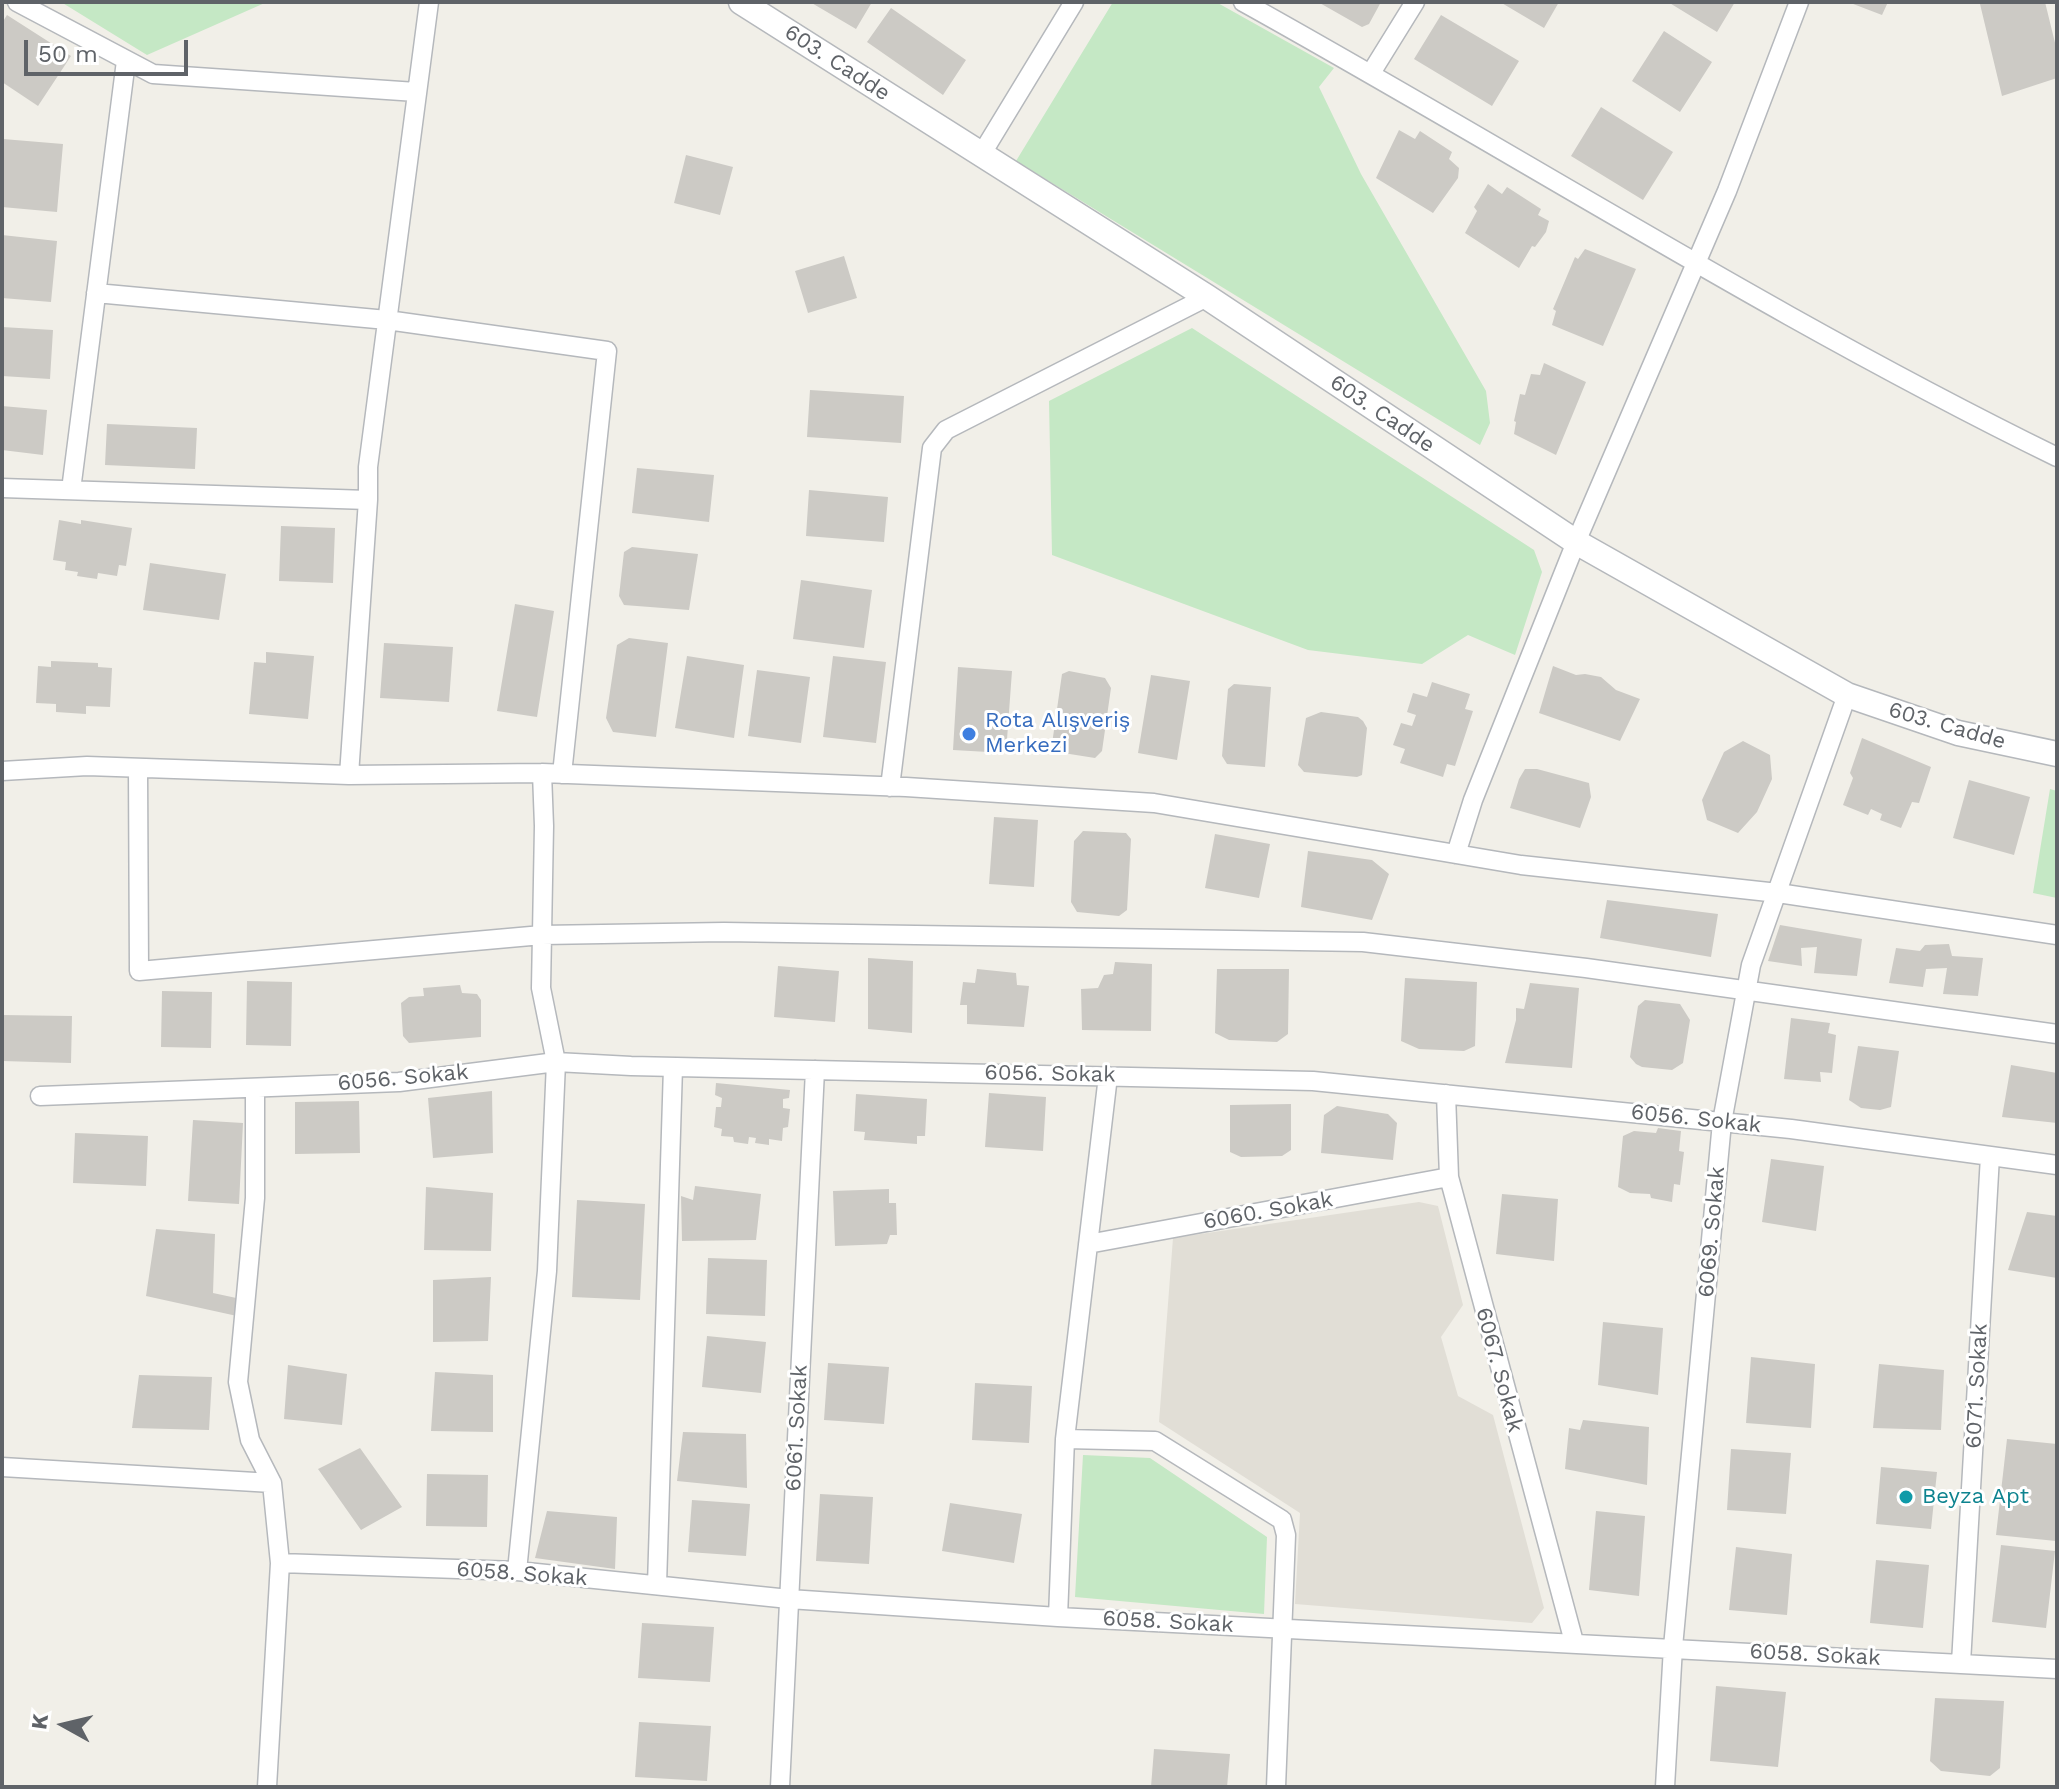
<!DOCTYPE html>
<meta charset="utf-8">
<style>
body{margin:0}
#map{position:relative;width:2059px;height:1789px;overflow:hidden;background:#f1efe8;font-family:"Work Sans",sans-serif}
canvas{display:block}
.frame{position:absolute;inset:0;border:4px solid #5f6368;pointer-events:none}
.north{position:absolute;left:24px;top:1685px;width:80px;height:80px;-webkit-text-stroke:6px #fff;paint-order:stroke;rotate:278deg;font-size:22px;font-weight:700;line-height:32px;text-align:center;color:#5f6368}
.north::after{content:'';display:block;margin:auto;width:28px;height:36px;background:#5f6368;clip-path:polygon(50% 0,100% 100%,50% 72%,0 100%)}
.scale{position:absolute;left:24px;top:40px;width:164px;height:36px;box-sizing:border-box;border:4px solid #5f6368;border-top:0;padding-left:10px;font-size:24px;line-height:28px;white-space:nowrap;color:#5f6368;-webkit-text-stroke:6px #fff;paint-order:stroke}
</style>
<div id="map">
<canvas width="2059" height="1789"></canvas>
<div class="frame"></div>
<div class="north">K</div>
<div class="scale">50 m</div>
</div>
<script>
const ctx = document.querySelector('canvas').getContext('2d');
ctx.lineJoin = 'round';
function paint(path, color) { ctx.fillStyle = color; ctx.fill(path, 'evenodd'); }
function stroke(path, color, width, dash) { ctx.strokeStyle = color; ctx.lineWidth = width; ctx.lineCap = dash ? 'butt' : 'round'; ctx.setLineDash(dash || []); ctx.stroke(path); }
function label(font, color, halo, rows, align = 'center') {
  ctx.font = font + ' "Work Sans",sans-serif'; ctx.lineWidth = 6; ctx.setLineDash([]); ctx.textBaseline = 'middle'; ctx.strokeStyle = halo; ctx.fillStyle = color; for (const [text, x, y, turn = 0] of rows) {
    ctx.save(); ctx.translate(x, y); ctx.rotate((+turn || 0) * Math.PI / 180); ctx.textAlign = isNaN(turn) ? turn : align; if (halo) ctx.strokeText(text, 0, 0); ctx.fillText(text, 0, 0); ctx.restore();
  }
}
paint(new Path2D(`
 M1419 1202 1438 1206 1463 1305 1441 1337 1458 1396 1493 1415 1544 1608 1532 1623 1295 1604 1300 1513 1159 1422 1173 1238Z`), '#e1ded6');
paint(new Path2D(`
 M61 2H267L147 55Z
 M1113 2H1216L1334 68 1319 87 1361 174 1486 391 1490 423 1480 445 1016 161Z
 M1192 328 1534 550 1542 572 1515 655 1468 635 1422 664 1308 650 1052 555 1049 401Z
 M2050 789 2057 791V898L2033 893Z
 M1083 1455 1150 1458 1267 1537 1264 1614 1075 1597Z`), '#c5e8c5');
paint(new Path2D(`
 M810 2H872L856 29Z
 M1318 2H1381L1369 24 1362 27Z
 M1500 2H1559L1544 28Z
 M1668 2H1735L1717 32Z
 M1848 2H1888L1882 15Z
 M1988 2H2045L2057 51V78L2002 96 1980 4Z
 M891 8 966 60 943 95 867 42Z
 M7 15 71 56 38 106 2 82V23Z
 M1441 15 1519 61 1492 106 1414 59Z
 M1664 31 1712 62 1680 112 1632 81Z
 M1601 107 1673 152 1643 200 1571 156Z
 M1399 130 1415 139 1420 131 1452 152 1449 159 1459 168 1458 178 1433 213 1376 178Z
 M3 139 63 144 57 212 2 207Z
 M686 155 733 167 720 215 674 203Z
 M1488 184 1502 194 1507 187 1541 209 1538 215 1549 221 1546 232 1535 247 1532 246 1519 268 1465 233 1477 211 1474 207Z
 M2 235 57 241 51 302 2 298Z
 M1585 249 1636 269 1603 346 1552 325 1556 311 1553 309 1575 257 1578 259Z
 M844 256 857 298 808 313 795 271Z
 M2 327 53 330 50 379 2 376Z
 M1544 363 1586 382 1556 455 1514 434 1516 422 1514 421 1520 394 1525 395 1531 374 1540 375Z
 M810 390 904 396 901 443 807 437Z
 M2 406 47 410 43 455 2 450Z
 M107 424 197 428 195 469 105 465Z
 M637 468 714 475 709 522 632 513Z
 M809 490 888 497 884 542 806 536Z
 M59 520 81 524V520L132 528 126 566 119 565 117 576 98 573 97 579 77 576 78 572 65 570 66 562 53 560Z
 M281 526 335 528 333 583 279 581Z
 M632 547 698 554 689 610 624 605 619 596 624 552Z
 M150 563 226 574 219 620 143 610Z
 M801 580 872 590 864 648 793 639Z
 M515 604 554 611 537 717 497 711Z
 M629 638 668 643 656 737 613 732 606 718 617 645Z
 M384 643 453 647 449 702 380 698Z
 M266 652 314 656 308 719 249 714 254 662 266 663Z
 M687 656 744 665 734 738 675 728Z
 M833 656 886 662 876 743 823 737Z
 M51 661 98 663V667L112 668 110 707 86 706V714L56 712V704L36 703 38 666 51 667Z
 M1553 666 1576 675 1585 674 1601 677 1616 690 1640 699 1620 741 1539 713Z
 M958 667 1012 671 1006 753 953 750Z
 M757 670 810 677 801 743 748 736Z
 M1069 671 1105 678 1111 688 1102 751 1095 758 1057 752 1052 744 1062 674Z
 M1151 675 1190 681 1177 760 1138 753Z
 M1432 682 1470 694 1465 709 1473 711 1455 766 1447 764 1443 777 1400 763 1405 749 1393 745 1401 723 1412 726 1416 715 1407 712 1413 693 1427 697Z
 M1234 684 1271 687 1265 767 1227 764 1222 756 1228 689Z
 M1321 712 1358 717 1363 721 1367 728 1362 775 1357 777 1304 772 1298 765 1306 718Z
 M1862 738 1931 767 1919 803 1912 802 1901 828 1880 820 1882 814 1871 809 1868 815 1843 805 1853 778 1850 773Z
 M1743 741 1770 755 1772 779 1757 812 1738 833 1707 820 1702 800 1724 752Z
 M1525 769H1537L1589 783 1591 797 1580 828 1510 808 1519 779Z
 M1969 780 2030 797 2014 855 1953 838Z
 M994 817 1038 820 1034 887 989 884Z
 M1083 831 1126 833 1131 839 1127 910 1119 916 1077 912 1071 902 1074 841Z
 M1215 834 1270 844 1259 898 1205 888Z
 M1308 851 1372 860 1389 874 1372 920 1301 907Z
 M1607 900 1718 914 1711 957 1600 938Z
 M1780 925 1862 939 1857 976 1814 973 1817 947 1801 948 1802 966 1768 961Z
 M1949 944 1952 956 1983 958 1978 996 1943 994 1947 968 1926 969 1923 987 1889 983 1896 948 1920 951 1925 945Z
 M868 958 913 961 912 1033 868 1029Z
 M1115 962 1152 964 1151 1031 1082 1030 1081 989 1098 988 1104 975 1113 974Z
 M778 966 839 971 835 1022 774 1017Z
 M977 969 1016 973 1017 985 1029 986 1024 1027 967 1024V1005H960L963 982 975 983Z
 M1217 969H1289L1288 1034 1277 1042 1229 1040 1215 1033Z
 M1405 978 1477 982 1475 1046 1464 1051 1419 1049 1401 1041Z
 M247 981 292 982 291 1046 246 1045Z
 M1530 983 1579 988 1572 1068 1505 1063 1516 1020V1008L1524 1009Z
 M460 985 462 993 477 994 481 1000V1037L409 1043 403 1036 401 1003 409 997 424 996 423 988Z
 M162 991 212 992 211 1048 161 1047Z
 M1645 1000 1680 1004 1690 1020 1683 1063 1672 1070 1642 1067 1636 1064 1630 1057 1638 1006Z
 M2 1015 72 1016 71 1063 2 1061Z
 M1791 1018 1830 1023 1828 1033 1836 1035 1832 1073 1820 1072 1821 1082 1784 1079Z
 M1858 1046 1899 1051 1891 1107 1880 1110 1861 1108 1849 1100Z
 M2011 1065 2057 1073V1123L2002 1117Z
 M716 1083 790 1090 789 1098 783 1099V1108L790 1109 788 1127 783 1128 782 1141 769 1139V1145L755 1143 756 1138 749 1137 748 1144 734 1142 733 1137 721 1136 722 1129 714 1127 716 1107H721L722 1098 715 1095Z
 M492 1091 493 1153 433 1158 428 1098Z
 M989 1093 1046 1097 1043 1151 985 1147Z
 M856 1094 927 1099 925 1136H917V1144L864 1140 865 1132 854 1131Z
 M359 1101 360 1153 295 1154V1102Z
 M1291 1104V1150L1282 1156 1241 1157 1230 1152V1105Z
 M1337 1106 1388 1114 1397 1123 1393 1160 1321 1153 1324 1115Z
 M193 1120 243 1123 239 1204 188 1201Z
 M1658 1128 1681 1131 1679 1151 1684 1152 1680 1185 1674 1184 1672 1202 1651 1198 1650 1194 1630 1193 1618 1187 1623 1136 1634 1131 1656 1133Z
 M75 1133 148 1136 146 1186 73 1183Z
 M1771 1159 1824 1166 1816 1231 1762 1222Z
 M695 1186 761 1194 756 1240 682 1241 681 1196 693 1200Z
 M426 1187 493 1193 491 1251 424 1250Z
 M889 1189V1203H896L897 1235H890L887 1244 835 1246 833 1191Z
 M1502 1194 1558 1199 1554 1261 1496 1254Z
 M577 1200 645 1204 640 1300 572 1297Z
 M2027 1212 2057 1216V1278L2008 1270Z
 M156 1229 215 1234 213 1293 241 1299 237 1316 146 1296Z
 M708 1258 767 1260 765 1316 706 1314Z
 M491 1277 488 1341 433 1342V1280Z
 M1603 1322 1663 1328 1658 1395 1598 1385Z
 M707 1336 766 1342 761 1393 702 1387Z
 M1751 1357 1815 1364 1811 1428 1746 1423Z
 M828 1363 889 1367 884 1424 824 1420Z
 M1879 1364 1944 1370 1941 1430 1873 1428Z
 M288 1365 347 1374 342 1425 284 1419Z
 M435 1372 493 1375V1432L431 1431Z
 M139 1375 212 1377 209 1430 132 1428Z
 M975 1383 1032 1386 1029 1443 972 1440Z
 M1583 1420 1649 1427 1647 1485 1565 1469 1569 1428 1580 1430Z
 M683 1432 746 1434 747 1488 677 1481Z
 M2007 1439 2057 1444 2056 1541 1996 1535Z
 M360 1448 402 1507 361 1530 318 1469Z
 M1731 1449 1791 1453 1786 1514 1727 1510Z
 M1881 1467 1937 1472 1931 1529 1876 1524Z
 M427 1474 488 1475 487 1527 426 1526Z
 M820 1494 873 1497 869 1564 816 1561Z
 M692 1500 750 1504 746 1556 688 1552Z
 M950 1503 1022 1514 1014 1563 942 1551Z
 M547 1511 617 1517 615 1569 535 1558Z
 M1596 1511 1645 1516 1639 1596 1589 1590Z
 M2001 1545 2055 1551 2046 1628 1992 1622Z
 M1736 1547 1792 1554 1787 1615 1729 1610Z
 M1876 1560 1929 1565 1923 1628 1870 1623Z
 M642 1623 714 1627 710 1682 638 1678Z
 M1716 1686 1786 1692 1778 1767 1710 1761Z
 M1935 1698 2004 1701 2000 1768 1990 1776 1941 1771 1930 1761Z
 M639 1722 711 1726 707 1781 635 1777Z
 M1154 1749 1230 1754 1227 1787H1151Z`), '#cccac5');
const minor = new Path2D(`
 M17 2 153 74 416 92
 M1243 2C1515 153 1777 320 2057 457
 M1371 73 1415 2
 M981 155 1074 2
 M96 293 387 320 607 351 562 774
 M2 488 368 500
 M71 490 126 61
 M138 768 139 971 542 935 724 932 1363 942 1586 968 2057 1034
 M2 771 87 766 349 775 542 773 906 787 1154 803 1521 865 1778 893 2057 935
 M349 775 368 500V467L429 2
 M890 787 932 448 946 430 1207 297
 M1456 854 1473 800 1576 542 1727 191 1799 2
 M255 1088V1198L238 1382 250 1440 272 1483 280 1563 267 1787
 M1446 1094 1449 1177 1574 1642
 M40 1096 399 1082 556 1062 631 1066 1313 1081 1791 1129 2057 1165
 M1088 1244 1449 1177
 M1065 1439 1155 1441 1282 1520 1286 1535 1276 1787
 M2 1467 272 1483
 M280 1563 517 1571 789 1599 1058 1617 2057 1669
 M517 1571 547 1271 556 1062 541 988 544 826 542 773
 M657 1585 673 1067
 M1058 1617 1065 1439 1108 1076
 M1961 1663 1990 1156
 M780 1787 815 1070
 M1665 1787 1673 1647 1722 1122 1751 965 1847 695`);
const tertiary = new Path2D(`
 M741 2 1207 297 1576 542 1847 695 1958 733 2057 754`);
stroke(minor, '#b5b8bc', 21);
stroke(tertiary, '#b5b8bc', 27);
stroke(minor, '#fff', 18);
stroke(tertiary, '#fff', 24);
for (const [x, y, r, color] of [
 [969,734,8,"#3f7fe0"],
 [1906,1497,8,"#0f9aa8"]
]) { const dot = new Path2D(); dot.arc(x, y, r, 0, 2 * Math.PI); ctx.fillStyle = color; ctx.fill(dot); stroke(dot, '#fff', 3); }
label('22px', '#5f6368', '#fff', [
 ["603. Cadde",837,63,33],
 ["603. Cadde",1382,414,34],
 ["603. Cadde",1947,726,16],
 ["6056. Sokak",1050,1074,1],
 ["6056. Sokak",403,1078,-5],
 ["6056. Sokak",1696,1119,6],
 ["6060. Sokak",1268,1211,-10],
 ["6069. Sokak",1712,1232,-85],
 ["6067. Sokak",1499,1370,75],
 ["6071. Sokak",1977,1386,-87],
 ["6061. Sokak",797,1428,-87],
 ["6058. Sokak",522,1574,4],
 ["6058. Sokak",1168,1622,3],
 ["6058. Sokak",1815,1655,3]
]);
label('22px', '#366cbe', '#fff', [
 ["Rota Alışveriş",985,721],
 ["Merkezi",985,746]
], 'left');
label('22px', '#0d838f', '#fff', [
 ["Beyza Apt",1922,1497]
], 'left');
</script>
